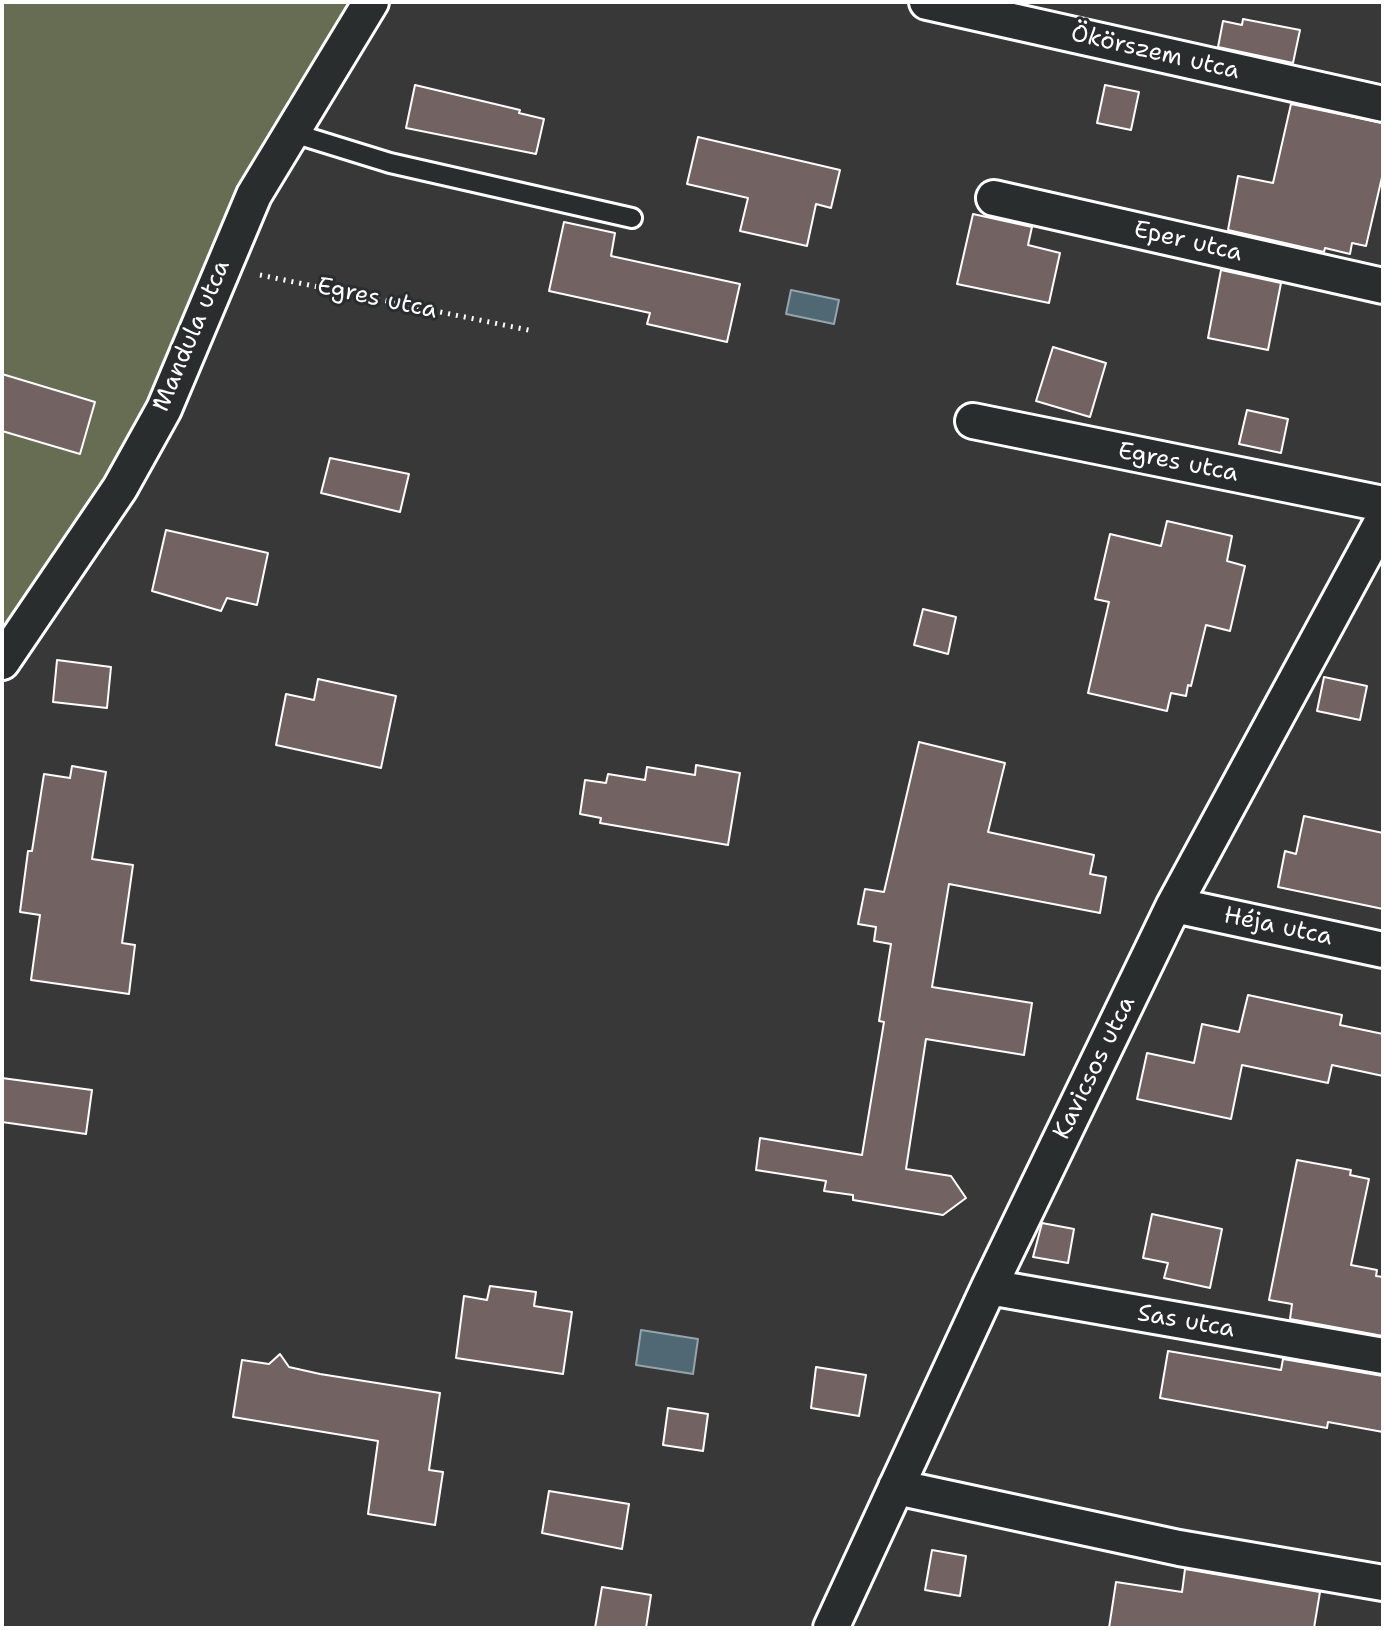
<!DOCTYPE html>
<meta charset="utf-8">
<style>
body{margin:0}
#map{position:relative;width:1385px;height:1630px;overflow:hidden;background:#383838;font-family:"Shantell Sans",sans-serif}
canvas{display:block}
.frame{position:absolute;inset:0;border:4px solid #fff;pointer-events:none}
</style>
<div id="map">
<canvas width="1385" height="1630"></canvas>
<div class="frame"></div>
</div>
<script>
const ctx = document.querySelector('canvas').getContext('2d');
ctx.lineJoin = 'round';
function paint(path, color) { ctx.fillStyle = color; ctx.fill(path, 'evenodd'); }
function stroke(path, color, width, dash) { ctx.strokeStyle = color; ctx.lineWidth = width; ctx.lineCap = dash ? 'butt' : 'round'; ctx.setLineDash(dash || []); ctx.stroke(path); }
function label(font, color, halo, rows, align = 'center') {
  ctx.font = font + ' "Shantell Sans",sans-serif'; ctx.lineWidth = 6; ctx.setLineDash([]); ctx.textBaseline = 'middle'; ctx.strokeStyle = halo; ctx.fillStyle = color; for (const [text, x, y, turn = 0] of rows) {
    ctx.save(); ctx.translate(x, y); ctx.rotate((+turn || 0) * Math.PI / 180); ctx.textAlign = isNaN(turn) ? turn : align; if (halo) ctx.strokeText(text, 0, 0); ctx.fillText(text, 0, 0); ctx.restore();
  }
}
paint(new Path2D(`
 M2 2H371L164 409 2 662Z`), '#666d53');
const water = new Path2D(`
 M791 290 839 300 834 324 786 314Z
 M641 1330 698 1339 693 1374 636 1365Z`);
paint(water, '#4f6874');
stroke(water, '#95a4ac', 2);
const building = new Path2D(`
 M1243 19 1300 30 1293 63 1218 47 1223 21 1242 25Z
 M415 85 520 110 519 113 544 119 536 154 406 128Z
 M1105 85 1139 92 1131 130 1097 123Z
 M1291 104 1383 123V173L1366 246 1352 243 1350 254 1325 248 1324 252 1228 230 1238 176 1273 183Z
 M698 137 840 170 831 208 816 204 807 246 740 231 748 198 687 184Z
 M973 214 1032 227 1028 245 1060 253 1049 303 957 284Z
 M564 222 615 233 611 256 740 284 727 342 647 324 650 313 549 291Z
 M1221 270 1281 283 1268 350 1208 338Z
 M1053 347 1106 363 1090 417 1036 401Z
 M2 374 95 402 80 454 2 431Z
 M1247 410 1288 419 1281 453 1239 444Z
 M330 458 409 474 400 512 321 493Z
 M1167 521 1232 536 1227 561 1245 566 1230 631 1206 625 1191 686 1188 685 1186 696 1171 693 1167 711 1088 693 1109 602 1095 599 1110 534 1161 546Z
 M166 530 268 553 257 605 227 598 221 611 152 591Z
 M923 609 956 617 948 654 914 645Z
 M57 660 111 667 107 708 53 702Z
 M1324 677 1367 686 1360 720 1317 711Z
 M318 679 396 696 381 768 276 745 286 694 314 700Z
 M919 742 1005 763 988 832 1094 855 1090 874 1106 877 1100 913 949 884 932 987 1032 1003 1024 1055 926 1039 906 1169 951 1176 966 1198 943 1215 853 1200V1195L824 1191 826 1181 756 1170 760 1138 862 1155 884 1022 879 1021 891 944 874 941 876 927 858 924 865 889 884 892Z
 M696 765 740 773 728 845 600 823 601 818 580 814 585 780 606 783 608 774 645 780 647 767 695 775Z
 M72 766 106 772 92 859 133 865 122 943 135 945 129 994 31 980 40 915 20 912 28 851H32L44 774 70 778Z
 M1304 816 1383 833V909L1278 887 1285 851 1296 854Z
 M1248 995 1342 1015 1340 1025 1383 1034V1076L1332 1065 1328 1083 1242 1065 1231 1119 1137 1099 1147 1053 1194 1063 1202 1024 1239 1032Z
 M2 1078 92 1090 86 1134 2 1122Z
 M1297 1160 1351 1170 1350 1175 1369 1179 1351 1265 1377 1270 1376 1276 1383 1277V1336L1290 1319 1292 1304 1269 1300Z
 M1152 1214 1222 1229 1210 1288 1164 1278 1168 1263 1143 1258Z
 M1042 1223 1074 1229 1068 1263 1033 1257Z
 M490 1286 536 1292 534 1306 572 1312 563 1374 456 1358 464 1296 487 1300Z
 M1168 1351 1281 1370 1283 1359 1383 1376V1432L1328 1422 1327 1428 1160 1398Z
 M280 1354 289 1367 320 1374 440 1393 429 1470 443 1472 435 1525 368 1514 378 1441 233 1417 242 1360 269 1364Z
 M816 1367 866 1375 859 1416 811 1408Z
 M668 1408 708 1414 703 1451 663 1445Z
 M549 1491 629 1504 622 1549 542 1533Z
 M932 1550 966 1556 960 1596 925 1590Z
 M1185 1569 1320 1592 1314 1628H1109L1116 1582 1182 1592Z
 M602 1587 651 1595 646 1628H595Z`);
paint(building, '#726362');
stroke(building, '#fff', 2);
const lane = new Path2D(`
 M293 133 390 163 632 218`);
const street = new Path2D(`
 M927 2 1383 104
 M994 198 1383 286
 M973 421 1383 504
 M2 662 120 488 164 409 254 195 371 2
 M1174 905 1383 950
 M989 1287 1383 1356
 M896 1487 1179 1548 1383 1583
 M831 1628 989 1287 1174 905 1383 520`);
stroke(lane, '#fff', 24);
stroke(street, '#fff', 40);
stroke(new Path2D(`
 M260 275 533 331`), '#fff', 5, [2, 6]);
stroke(lane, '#2a2d2e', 18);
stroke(street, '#2a2d2e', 34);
label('24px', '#fff', '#2a2d2e', [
 ["Ökörszem utca",1155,53,13],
 ["Eper utca",1188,242,13],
 ["Egres utca",377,299,12],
 ["Mandula utca",192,336,-67],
 ["Egres utca",1178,463,11],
 ["Héja utca",1278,927,12],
 ["Kavicsos utca",1095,1068,-64],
 ["Sas utca",1186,1322,10]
]);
</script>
